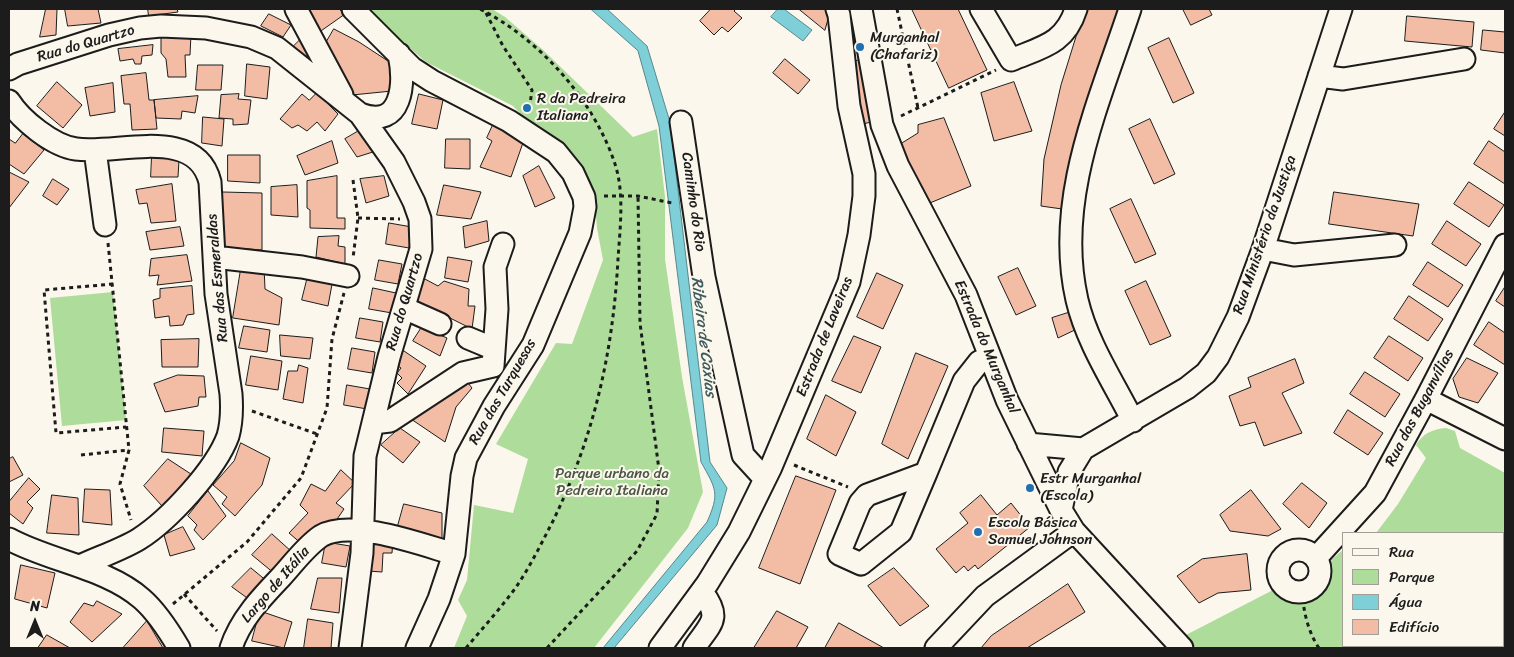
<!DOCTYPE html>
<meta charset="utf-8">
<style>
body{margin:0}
#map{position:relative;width:1514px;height:657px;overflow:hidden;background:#fbf7ec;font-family:Sriracha,sans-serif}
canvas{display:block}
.frame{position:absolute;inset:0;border:10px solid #1c1c1c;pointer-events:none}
.legend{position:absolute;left:1342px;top:532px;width:162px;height:115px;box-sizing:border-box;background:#fbf7ec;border:1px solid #a29f99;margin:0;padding:6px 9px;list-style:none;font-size:15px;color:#1c1c1c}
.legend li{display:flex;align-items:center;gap:10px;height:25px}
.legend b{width:25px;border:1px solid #a29f99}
.north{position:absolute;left:10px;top:597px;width:50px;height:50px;-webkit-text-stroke:4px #fbf7ec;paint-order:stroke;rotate:0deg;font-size:14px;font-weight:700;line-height:20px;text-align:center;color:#1c1c1c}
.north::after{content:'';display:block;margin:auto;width:18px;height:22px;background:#1c1c1c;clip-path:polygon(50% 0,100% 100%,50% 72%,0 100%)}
</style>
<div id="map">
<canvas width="1514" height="657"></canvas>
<div class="frame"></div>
<ul class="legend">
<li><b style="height:6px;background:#fbf7ec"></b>Rua</li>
<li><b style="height:14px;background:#aedc9a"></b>Parque</li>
<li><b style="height:14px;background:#7ecfd7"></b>Água</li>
<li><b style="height:14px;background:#f2bca5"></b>Edifício</li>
</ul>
<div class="north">N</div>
</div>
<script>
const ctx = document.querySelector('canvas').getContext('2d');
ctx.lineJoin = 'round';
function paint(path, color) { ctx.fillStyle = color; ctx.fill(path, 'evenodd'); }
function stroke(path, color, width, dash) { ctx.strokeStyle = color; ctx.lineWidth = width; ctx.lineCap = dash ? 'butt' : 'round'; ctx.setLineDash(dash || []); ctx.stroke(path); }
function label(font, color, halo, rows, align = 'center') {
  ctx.font = font + ' Sriracha,sans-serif'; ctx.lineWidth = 4; ctx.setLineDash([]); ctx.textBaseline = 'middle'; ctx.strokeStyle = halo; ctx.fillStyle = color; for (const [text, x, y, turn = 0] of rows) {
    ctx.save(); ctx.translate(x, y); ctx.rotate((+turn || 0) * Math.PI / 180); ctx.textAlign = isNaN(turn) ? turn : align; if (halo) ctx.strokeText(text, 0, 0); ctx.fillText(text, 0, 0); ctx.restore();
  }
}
paint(new Path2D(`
 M365 9H492L505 17 542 49 633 137 657 129 665 197V259L682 377 703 492 688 528 594 648H454L467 616 458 600 467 580 474 505 513 513 528 459 496 444 556 343 572 344 603 260 597 228 594 190 513 106 426 62Z
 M113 292 126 420 62 426 50 298Z
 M1446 428 1455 431 1460 448 1505 473V648H1197L1184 636 1273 590C1289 600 1310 609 1321 587 1325 578 1326 569 1331 561 1334 557 1339 553 1343 550V646H1503V533H1376L1398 504 1426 458 1416 445C1423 433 1433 429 1446 428Z`), '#aedc9a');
const water = new Path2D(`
 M591 9H607L647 46 670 122 710 462 727 488 717 525 614 648H603L707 522C720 493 716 489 701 462L659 126 638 51Z
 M778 9H784L812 30 803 41 771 17Z`);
paint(water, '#7ecfd7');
stroke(water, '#57878c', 1);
stroke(new Path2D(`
 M1503 594 1505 592
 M1423 648 1425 646`), '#57878c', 5.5);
const building = new Path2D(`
 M46 9H57L56 35 40 37Z
 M65 9H98L101 23 68 26Z
 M148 9H177L178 12 149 16Z
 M307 9H339L345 14 318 33Z
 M711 9H736L734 11 742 18 728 32 722 27 714 35 700 21Z
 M799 9H826L828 19 825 30Z
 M912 9H958L987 70 949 88Z
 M1085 9H1119L1074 150 1062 209 1041 206 1044 159 1061 85Z
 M1183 9H1209L1212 15 1191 25Z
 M269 14 291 25 283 37 261 26Z
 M1407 16 1474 22 1472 47 1405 41Z
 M334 29 359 42 391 63 392 91 352 95 323 48Z
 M1483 30 1505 32V53L1481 50Z
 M191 34 190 55H185L186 77H168L166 59 161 53V37Z
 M306 34 322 73 293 47Z
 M1169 38 1194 93 1173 103 1148 48Z
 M153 45 152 55 142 56 141 64H135L133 59 120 61 118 49Z
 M785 59 810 80 798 94 773 73Z
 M862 59 871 122 859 125 850 63Z
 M247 64 270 67 267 99 245 96Z
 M198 65H223L221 90H196Z
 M146 73 149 100H154L157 129 132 130 130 104H124L121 76Z
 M57 82 82 105 63 128 37 106Z
 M1014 82 1032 131 994 141 981 93Z
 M113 83 115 112 90 116 85 88Z
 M317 93 338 114 325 131 317 122 307 131 298 125 292 128 280 119 302 94 309 100Z
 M239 94 238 99 251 100 248 124 233 125V119L219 118 221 95Z
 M419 94 443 100 437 129 412 124Z
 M198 96 195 113 182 111 181 119 156 118 154 100Z
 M1505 112V136L1494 129Z
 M203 117 224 119 222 146 202 143Z
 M944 118 971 186 925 205 897 146 918 133V125Z
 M1150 119 1175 174 1154 184 1129 129Z
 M493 125 525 137 511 177 480 167 492 141 487 138Z
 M364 128 376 151 357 157 345 139Z
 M23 134 44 150 24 174 9 164V139L15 143Z
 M446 139H470V169L445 168Z
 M332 141 338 163 305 175 297 156Z
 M1489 141 1505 152V184L1474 164Z
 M152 155 179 160 178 177H151Z
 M228 155H260V183L228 181Z
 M539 166 555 198 535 207 523 176Z
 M9 172 29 182 9 208Z
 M337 176V218H345V229L310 228V210L307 208V181Z
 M384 176 389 196 366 203 360 179Z
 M53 179 69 189 57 205 43 196Z
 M1469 182 1504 205 1489 227 1454 204Z
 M172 184 176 221 151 223 147 203 139 204 136 190Z
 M297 185 298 217 271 215V187Z
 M444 185 481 192 471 219 437 215Z
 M223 192 262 193V250L221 247Z
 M1334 192 1419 204 1413 236 1329 224Z
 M1131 199 1156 254 1135 263 1110 209Z
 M487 221 489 241 465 248 463 227Z
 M1447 221 1481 244 1466 266 1432 244Z
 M389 223 412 227 409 248 386 244Z
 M180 227 184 246 150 250 146 232Z
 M339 236 338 246 345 247V264L316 257 318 237Z
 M187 255 192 281 157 285 159 275 149 276 151 259Z
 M448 257 472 261 468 282 445 278Z
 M379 260 402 264 398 284 375 280Z
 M1428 262 1463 285 1448 307 1413 285Z
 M242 263 264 267 265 289 282 298 279 325 233 318Z
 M1018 268 1036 306 1016 315 998 277Z
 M309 272 333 279 328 306 302 300Z
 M877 273 903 285 883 329 857 317Z
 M423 278 438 286 444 281 469 289 468 306H475L472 329 418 302Z
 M1146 281 1171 336 1150 345 1125 291Z
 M192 286 194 314 187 315 183 325 170 326 169 316 155 318 153 300 160 298V289Z
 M1505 287V307L1496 301Z
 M373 288 396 293 392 313 369 309Z
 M1409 296 1443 319 1428 341 1394 319Z
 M1071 312 1079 328 1058 338 1052 318Z
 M360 318 383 322 380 342 356 338Z
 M1489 322 1505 333V365L1474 345Z
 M244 326 270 330 267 352 239 348Z
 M422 327 447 338 440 356 413 341Z
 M280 335 313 338 310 359 281 356Z
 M854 336 881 347 861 393 832 381Z
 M1389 336 1423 358 1408 381 1374 358Z
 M199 339 198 367H162L161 340Z
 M352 348 375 352 372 373 348 369Z
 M404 351 426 366 408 394 397 383 402 378 397 373 401 368 394 363Z
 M916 353 948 366 908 459 882 444Z
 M251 356 282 361 278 390 246 385Z
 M1467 358 1498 373 1478 403 1459 397 1453 379Z
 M1295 359 1304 383 1282 393 1302 433 1264 446 1255 422 1240 426 1229 396 1251 387 1248 378Z
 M299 365 308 368 303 403 283 399 288 371H297Z
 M1365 372 1400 394 1385 417 1350 394Z
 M178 375 204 376 206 397H199L198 406 165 412 154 384Z
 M464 378 472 388 456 407 445 442 411 419Z
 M347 385 370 389 367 409 344 405Z
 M826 395 856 412 836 456 807 439Z
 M1348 410 1383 433 1368 455 1334 433Z
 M164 428 204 431 202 456 162 452Z
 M400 428 420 442 403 463 381 445Z
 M241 443 270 458 262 485 235 516 222 504 227 497 213 485 234 461Z
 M13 457 23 475 9 482V459Z
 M168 459 194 476 162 506 144 486Z
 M341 470 355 483 336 503 344 509 331 528 320 525 303 545 289 533 308 513 300 505 311 484 325 491Z
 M796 476 836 490 800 584 759 568Z
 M29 478 40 489 27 502 33 508 23 524 9 513V502Z
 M1302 483 1327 503 1309 528 1283 504Z
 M85 489 110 490 112 525 83 522Z
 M1251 490 1281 529 1268 536 1230 531 1220 515Z
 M208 491 226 516 203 540 194 530 197 525 188 516Z
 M52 495 78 498 79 535 47 533Z
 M981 495 997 515 1011 503 1030 527 978 569 975 565 968 571 964 566 956 573 936 549 968 523 960 513Z
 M404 504 442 513V547L396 533Z
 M183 527 195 549 170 556 164 535Z
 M272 534 292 552 275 574 252 555Z
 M370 534 393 539 392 553H383L382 572 368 571Z
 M326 542 350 546 346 567 322 563Z
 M1247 554 1251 590 1218 593 1199 603 1177 576 1202 559Z
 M21 565 55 573 47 608 15 599Z
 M251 568 268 582 250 600 232 587Z
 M894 568 929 606 900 626 868 586Z
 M318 578H342L339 613 311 609Z
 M1068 584 1085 612 1027 648H981L991 636Z
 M97 601 122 614 92 642 70 622 84 603 93 606Z
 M260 611 292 622 284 648 252 641Z
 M777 611 808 627 796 648H754Z
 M308 619 333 623 331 648H304Z
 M147 621 163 648H123Z
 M839 623 884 648H825Z
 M47 635 70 648H38Z`);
paint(building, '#f2bca5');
stroke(building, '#1c1c1c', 1);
const minor = new Path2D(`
 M296 9 342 95
 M353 9 412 68 432 81 509 121 556 152 573 173 584 197 585 207 580 233 533 345 494 406 466 458 462 476 454 554 439 599 417 648
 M861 9 882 125 898 166 966 295 1007 400 1061 510 1074 531 1182 648
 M981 9 1011 60C1042 47 1065 44 1076 9
 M1130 9C1099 103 1054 200 1077 300 1087 343 1114 383 1133 421
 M9 69 18 64 109 35 140 28 161 26 206 28 251 37 277 48 360 114 394 162 414 202 420 219 421 249 389 357 365 456 362 553 350 648
 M1319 76 1343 79 1464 59
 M9 101C21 120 53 146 76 149 117 155 196 125 210 182L216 294 231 394C232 408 232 422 228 436 216 469 169 520 139 539 121 550 99 557 80 566
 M360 114C403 130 405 83 399 54
 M681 122 704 277 743 455 765 479
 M95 150 105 225
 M1263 249 1294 255 1395 245
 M214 257 302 267 348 276
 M404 308 440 324
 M468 338 492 348
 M493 366 497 309 495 267 503 244
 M1426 399 1505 439
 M373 423 390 421 463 373 493 366
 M1028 444 1083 449
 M926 473 901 532 861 564 839 554 860 503 867 495Z
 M926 473 964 381 979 362 989 357
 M1061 510 1069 472 1083 449 1187 388 1206 373 1218 357 1238 317 1263 249 1341 9
 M9 539C49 561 107 568 142 599 157 612 169 631 179 648
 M1278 571a21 21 0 1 1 42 0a21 21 0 1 1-42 0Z
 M1316 558 1375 493 1426 399 1505 245
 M231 648C240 620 260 599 281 577 294 563 305 547 321 536 351 518 423 545 454 554
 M660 648 707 584 739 532 771 467 849 282 859 235 864 196V174L849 106 839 15 837 9
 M694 648C710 624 723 619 702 592
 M936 648 985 596 1074 531`);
stroke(minor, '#1c1c1c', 25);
stroke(new Path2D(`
 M897 9 918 108
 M486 13 503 46 532 90 529 111
 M901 116 996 70
 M353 180 358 218 353 258
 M604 196H638L672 203
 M358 218 400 219
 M108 243 129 450 120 484 131 520
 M113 284 44 290 56 433 126 427
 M252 411 317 434
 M81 455 129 450
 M794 465 848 487
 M1503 554 1505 552
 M1303 591C1302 609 1309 634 1319 648
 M184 594 217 631
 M173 604 247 542 301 478 327 408 332 339 344 293
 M1469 646V648
 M466 648C482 629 499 610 514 590 529 569 541 544 553 521 594 436 613 353 618 259 620 228 625 191 614 161 592 98 539 39 480 9
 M547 648 637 551 657 514 659 470 640 323 638 196`), '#1c1c1c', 3, [4, 4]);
stroke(minor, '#fbf7ec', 21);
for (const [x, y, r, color] of [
 [860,47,5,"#1f6fb2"],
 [527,108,5,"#1f6fb2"],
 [1030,488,5,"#1f6fb2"],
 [978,532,5,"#1f6fb2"]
]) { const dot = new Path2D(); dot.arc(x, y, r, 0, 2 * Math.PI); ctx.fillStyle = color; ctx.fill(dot); stroke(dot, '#fbf7ec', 2); }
label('15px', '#1c1c1c', '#fbf7ec', [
 ["Murganhal",870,38],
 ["(Chafariz)",870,55],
 ["R da Pedreira",537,99],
 ["Italiana",537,116],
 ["Estr Murganhal",1040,479],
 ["(Escola)",1040,496],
 ["Escola Básica",988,523],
 ["Samuel Johnson",988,540]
], 'left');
label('15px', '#1c1c1c', '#fbf7ec', [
 ["Rua do Quartzo",86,44,-16],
 ["Caminho do Rio",693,202,82],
 ["Rua Ministério da Justiça",1265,235,-71],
 ["Rua das Esmeraldas",218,278,-95],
 ["Rua do Quartzo",405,302,-74],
 ["Estrada de Laveiras",825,337,-68],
 ["Estrada do Murganhal",986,347,67],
 ["Rua das Turquesas",503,392,-60],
 ["Rua das Buganvílias",1420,408,-62],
 ["Largo de Itália",276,585,-49]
]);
label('15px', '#485642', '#fbf7ec', [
 ["Parque urbano da",612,474],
 ["Pedreira Italiana",612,491]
]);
label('italic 16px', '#3e5b5d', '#fbf7ec', [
 ["Ribeira de Caxias",703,337,83]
]);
</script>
